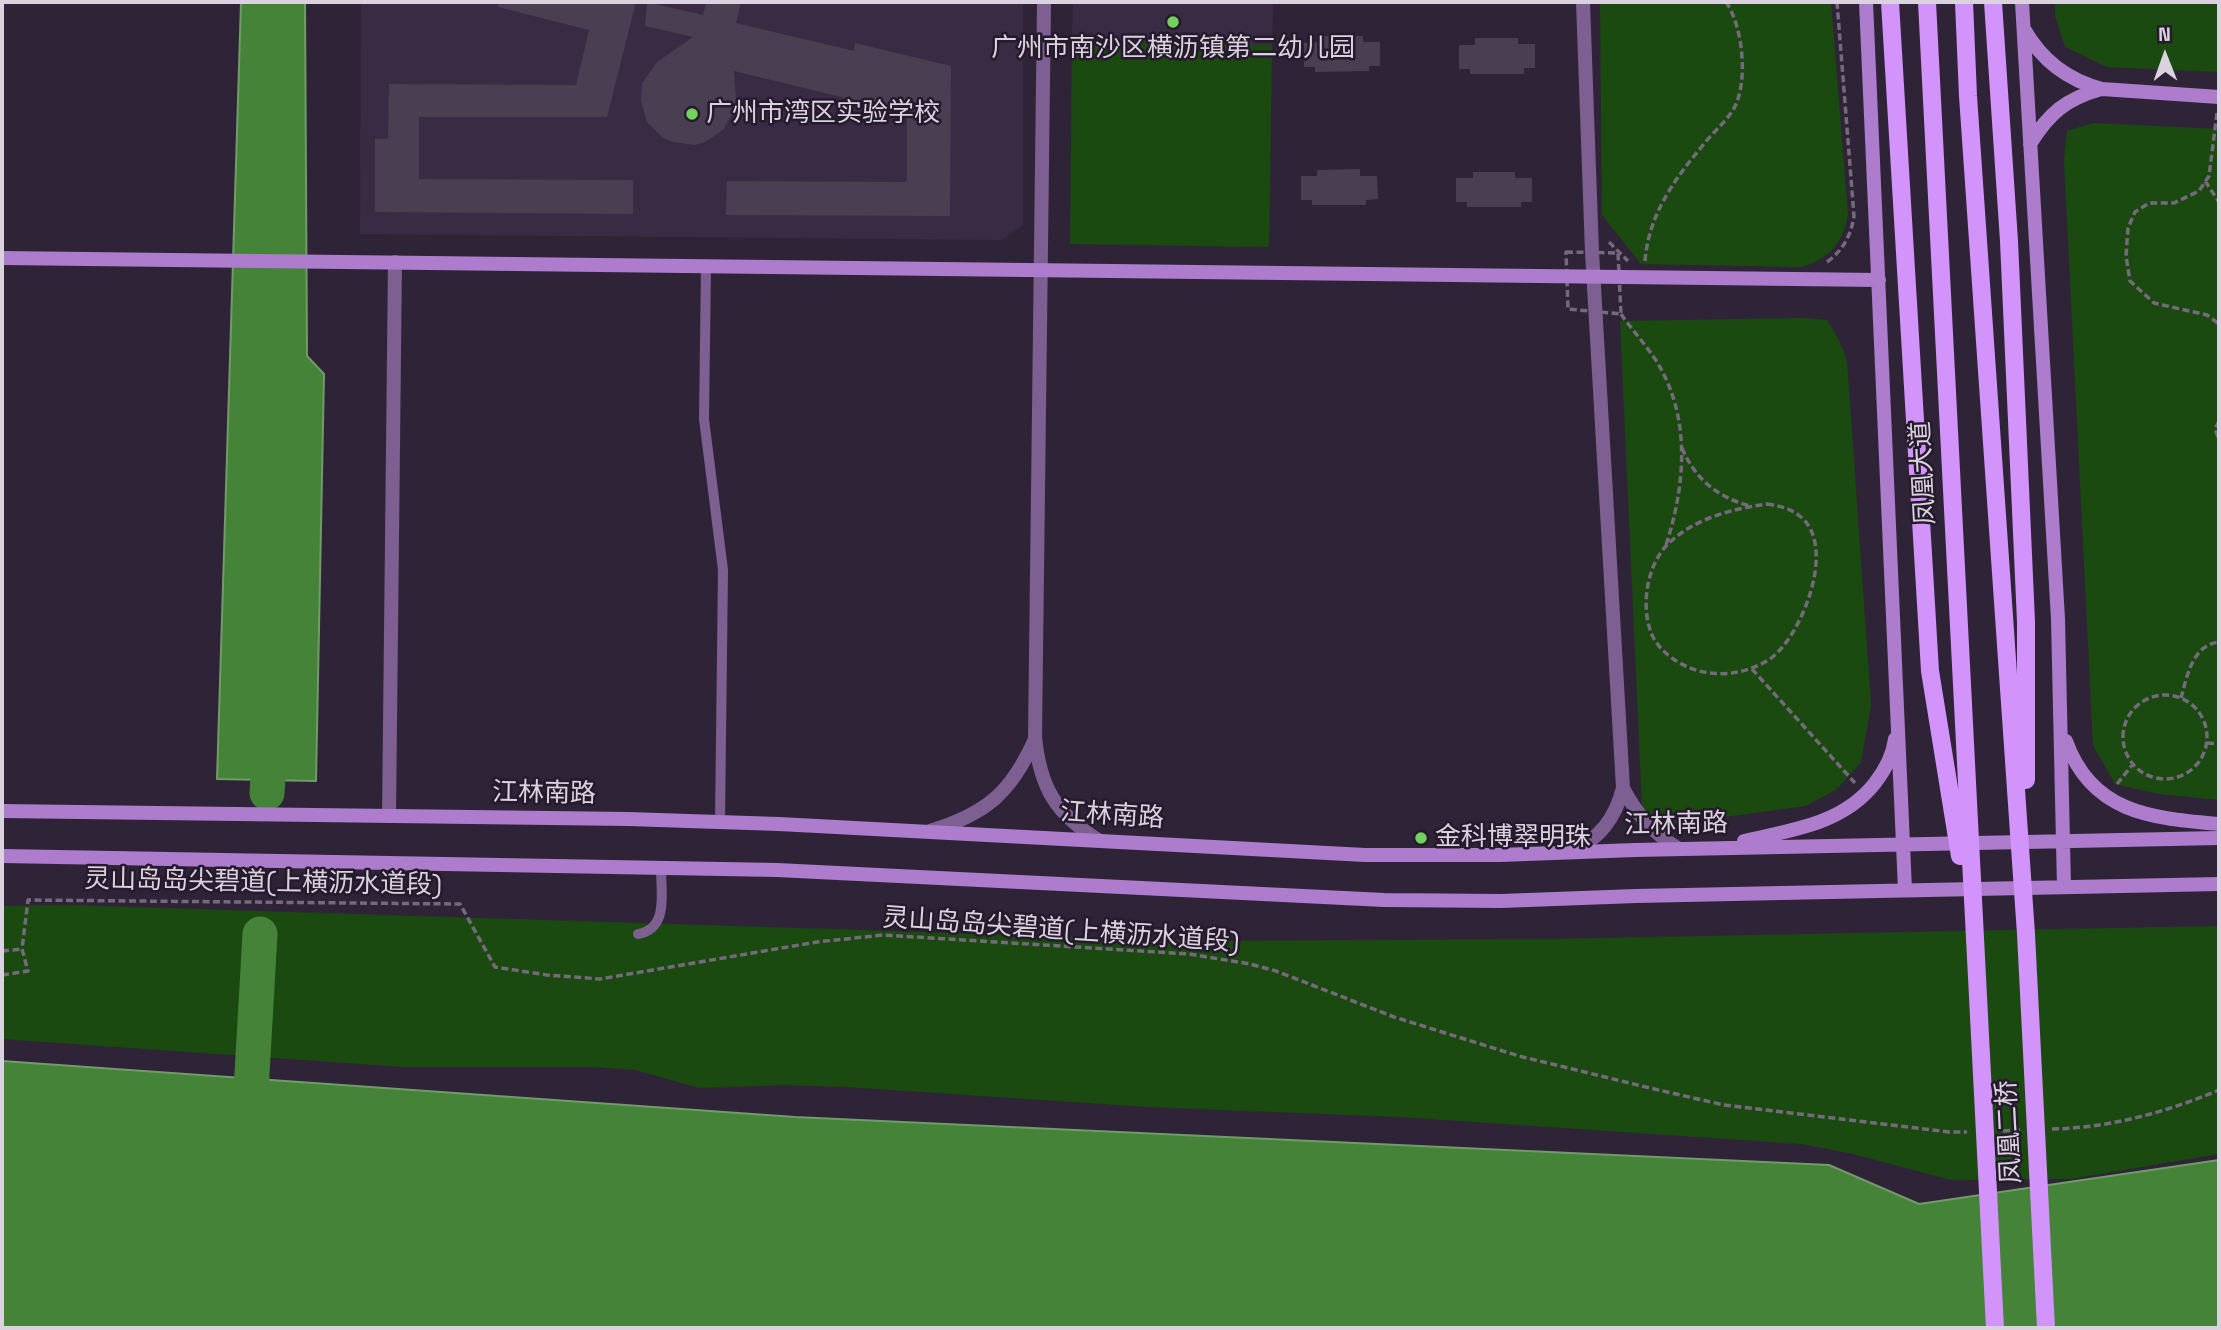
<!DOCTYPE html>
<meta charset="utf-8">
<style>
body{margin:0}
#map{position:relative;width:2221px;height:1330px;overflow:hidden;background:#2f2437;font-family:"Space Grotesk",sans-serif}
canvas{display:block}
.frame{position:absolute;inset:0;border:4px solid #dad2df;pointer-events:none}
.north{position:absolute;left:2130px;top:21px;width:70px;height:70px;-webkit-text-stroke:5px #261a2d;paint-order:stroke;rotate:359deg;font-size:19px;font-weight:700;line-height:28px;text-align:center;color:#dad2df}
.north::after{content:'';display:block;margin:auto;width:24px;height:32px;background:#dad2df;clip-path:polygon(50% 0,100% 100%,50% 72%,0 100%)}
</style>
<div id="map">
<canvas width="2221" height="1330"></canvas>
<div class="frame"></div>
<div class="north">N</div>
</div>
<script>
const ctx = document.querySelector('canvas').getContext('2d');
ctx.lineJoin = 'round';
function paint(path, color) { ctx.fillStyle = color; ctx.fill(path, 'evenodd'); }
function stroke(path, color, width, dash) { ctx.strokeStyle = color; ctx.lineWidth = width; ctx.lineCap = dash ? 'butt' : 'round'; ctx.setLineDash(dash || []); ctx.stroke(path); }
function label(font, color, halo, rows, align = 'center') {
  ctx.font = font + ' "Space Grotesk","Noto Sans SC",sans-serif'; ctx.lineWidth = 5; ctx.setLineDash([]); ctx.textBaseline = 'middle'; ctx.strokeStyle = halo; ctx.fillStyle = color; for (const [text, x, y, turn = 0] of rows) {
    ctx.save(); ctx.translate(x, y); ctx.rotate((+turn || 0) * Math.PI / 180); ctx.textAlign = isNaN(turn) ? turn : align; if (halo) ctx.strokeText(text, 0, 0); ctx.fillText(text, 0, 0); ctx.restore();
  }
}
paint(new Path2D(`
 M361 2H1023V225L1002 240 360 234Z
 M1073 2H1273L1272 45 1072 42Z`), '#3a2b44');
paint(new Path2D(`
 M1600 2H1831L1848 215C1843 243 1828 260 1801 267L1641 264 1602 215Z
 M2055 2H2219V72L2107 67 2065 47 2055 16Z
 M1072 42 1272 45 1269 247 1070 244Z
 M2093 123 2219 129V800L2159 794 2115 784 2093 745 2064 160 2067 131Z
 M1803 318 1827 320 1839 340 1847 361 1871 705 1861 762 1837 789 1806 806 1643 828 1620 321Z
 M68 905 1208 941 1550 939 2219 926V1154L2070 1179 1951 1180 1853 1154 1802 1144 1400 1117 1149 1107 846 1087 783 1085 699 1088 635 1070 595 1067H404L2 1039V906Z`), '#1b4a11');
const water = new Path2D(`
 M241 2H305L307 356 324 374 316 781 217 779Z
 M2 1061 795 1117 1829 1165 1919 1204 2219 1160V1328H2Z`);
paint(water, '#458338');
stroke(water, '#729b6a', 2);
stroke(new Path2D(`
 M267 793 271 733
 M249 1126 260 934`), '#458338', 35);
paint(new Path2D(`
 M499 2H636L607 117H419V179L633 180V214L375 212V139H388L389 84 576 85 589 30 498 7Z
 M647 2 703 15 706 2H741L736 23 854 51 855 43 951 66 950 216 726 215 727 181 907 182V113L734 71 736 100 734 111 723 130 705 142 695 145 673 142 663 138 647 122 641 101 642 83 657 62 693 37 645 26Z
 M1320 36H1363V42H1380V66H1369V71L1315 72V67H1304V43L1320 42Z
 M1475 38H1518V44H1535V68H1524V74H1470V69H1459V45H1475Z
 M1360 169V176H1377L1378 199 1366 200V205H1312V200H1301V176H1317V170Z
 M1473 172H1515V178H1532V202H1521V207H1467V202H1456V178H1473Z`), '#4a3e53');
stroke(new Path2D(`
 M2217 113 2209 176 2199 191 2174 203H2149L2135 212 2128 228 2126 256 2130 281 2154 303 2207 315 2219 324
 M2205 181 2219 202
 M1609 242 1628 261
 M1566 252 1618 253 1621 314 1568 309Z
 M1645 261C1649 211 1678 175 1708 139 1717 129 1726 121 1733 110 1749 84 1743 26 1726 2
 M1827 262C1843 250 1851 236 1854 216L1837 2
 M1621 314C1634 333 1652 351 1662 371 1691 425 1684 490 1666 545
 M2219 421 2215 429 2219 440
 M1682 448C1695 479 1717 497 1750 506
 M1767 504C1780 506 1790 508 1801 517 1837 547 1802 636 1770 659 1748 673 1723 677 1699 671 1681 666 1662 654 1653 637 1640 610 1646 568 1666 546 1692 519 1731 509 1767 504Z
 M1752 669 1855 783
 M2123 737a42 42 0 1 1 84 0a42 42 0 1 1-84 0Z
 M2181 698C2187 677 2192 645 2219 642
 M2207 743 2219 744
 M2117 784 2133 764
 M2 951 22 949
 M2 975 28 971 22 949 28 900 460 904 495 967 547 975 600 979 817 942 883 935 1189 954 1250 964 1276 971 1394 1017 1519 1056 1650 1088 1724 1105 1949 1132H1967
 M2052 1129C2109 1128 2167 1112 2219 1090
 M2003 1131 2020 1130`), '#746a7b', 3.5, [7, 3.5]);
stroke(new Path2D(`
 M706 266 704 419 723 570 720 822
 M638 934C669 929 661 892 661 868`), '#7d5f91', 10);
stroke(new Path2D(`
 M1044 2 1035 737C1040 787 1055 813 1098 840
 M1623 788C1637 815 1653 833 1679 849
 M389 816 395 262
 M930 831C986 814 1011 793 1035 739
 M1571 852C1600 838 1615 819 1623 788L1592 252 1583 2`), '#7d5f91', 14);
stroke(new Path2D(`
 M1866 2 1905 890
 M2022 2 2058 619 2064 887
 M2024 29C2042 61 2067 80 2102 89L2219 97
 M2030 144C2049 113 2066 99 2101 89
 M2 258 1879 280
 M2066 741C2092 814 2153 818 2219 824
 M2 811 628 819 779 824 1365 855H1500L1635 850 2219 838
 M1744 841C1792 830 1843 824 1875 783 1885 770 1893 755 1895 739
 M2 856 777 870 1384 900 1501 901 1636 896 2219 884`), '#ad7ccd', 14);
stroke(new Path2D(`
 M1890 2 1930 671 1960 856
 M1927 2 1995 1328
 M1964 2 1968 96 2026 934 2046 1328
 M1993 2 2009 241 2026 622V780`), '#d293fb', 18);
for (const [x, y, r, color] of [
 [1173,22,7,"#72d25e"],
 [692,114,7,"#72d25e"],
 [1421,838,7,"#72d25e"]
]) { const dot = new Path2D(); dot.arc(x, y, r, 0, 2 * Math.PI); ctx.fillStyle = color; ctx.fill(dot); stroke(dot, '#261a2d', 2.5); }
label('26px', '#dad2df', '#261a2d', [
 ["广州市南沙区横沥镇第二幼儿园",1173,49,"center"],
 ["广州市湾区实验学校",706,114],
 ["金科博翠明珠",1435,838]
], 'left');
label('26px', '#dad2df', '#261a2d', [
 ["凤凰大道",1924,473,-93],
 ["江林南路",544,794,1],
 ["江林南路",1112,816,4],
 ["江林南路",1676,825,-1],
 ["灵山岛岛尖碧道(上横沥水道段)",263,883,1],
 ["灵山岛岛尖碧道(上横沥水道段)",1061,931,4],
 ["凤凰二桥",2010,1132,-93]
]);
</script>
